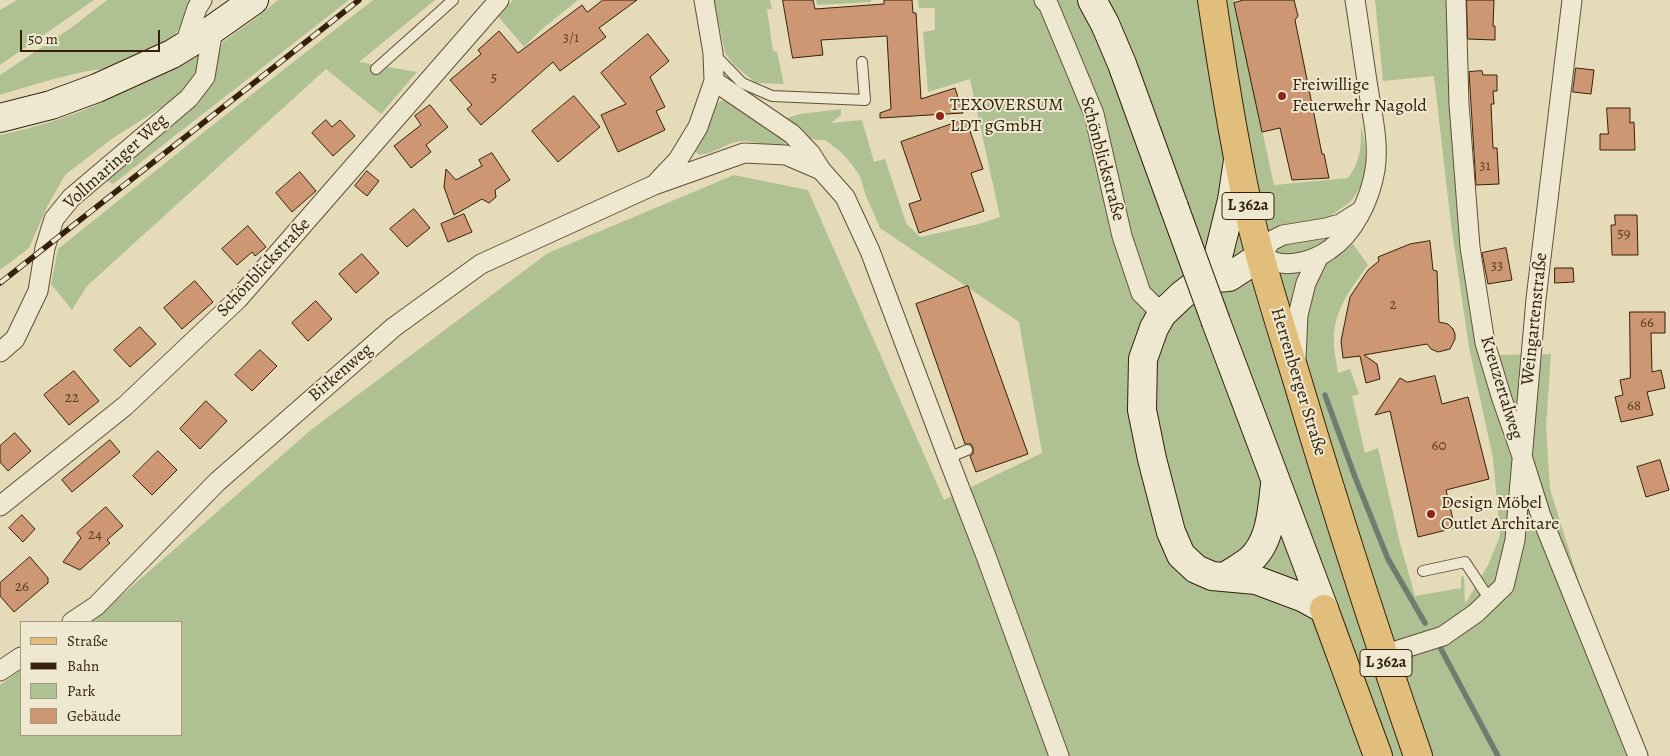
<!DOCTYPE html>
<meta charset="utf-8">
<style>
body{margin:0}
#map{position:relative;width:1670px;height:756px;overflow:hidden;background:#e5dbb8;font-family:Alegreya,serif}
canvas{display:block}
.legend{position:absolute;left:20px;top:621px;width:162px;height:115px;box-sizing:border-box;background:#eee8d1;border:1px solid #a49881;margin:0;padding:6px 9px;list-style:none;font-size:15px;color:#35210a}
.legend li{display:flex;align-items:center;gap:10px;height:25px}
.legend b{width:25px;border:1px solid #a49881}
.scale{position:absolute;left:20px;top:30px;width:140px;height:22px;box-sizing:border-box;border:2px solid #35210a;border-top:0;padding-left:6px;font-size:15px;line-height:18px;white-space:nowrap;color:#35210a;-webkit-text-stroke:4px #eee8d1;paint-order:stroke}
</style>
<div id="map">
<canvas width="1670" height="756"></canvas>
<ul class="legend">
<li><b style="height:6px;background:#e2be7c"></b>Straße</li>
<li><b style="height:6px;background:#35210a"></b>Bahn</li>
<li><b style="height:14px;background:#afc193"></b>Park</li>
<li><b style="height:14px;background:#cc9772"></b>Gebäude</li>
</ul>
<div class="scale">50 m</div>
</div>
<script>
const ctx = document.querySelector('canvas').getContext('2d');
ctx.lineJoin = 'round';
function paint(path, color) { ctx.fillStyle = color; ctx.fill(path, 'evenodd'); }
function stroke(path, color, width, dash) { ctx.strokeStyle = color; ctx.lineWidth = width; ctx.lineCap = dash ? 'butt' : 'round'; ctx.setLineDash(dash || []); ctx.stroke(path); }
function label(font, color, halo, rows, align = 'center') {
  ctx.font = font + ' Alegreya,serif'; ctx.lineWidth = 4; ctx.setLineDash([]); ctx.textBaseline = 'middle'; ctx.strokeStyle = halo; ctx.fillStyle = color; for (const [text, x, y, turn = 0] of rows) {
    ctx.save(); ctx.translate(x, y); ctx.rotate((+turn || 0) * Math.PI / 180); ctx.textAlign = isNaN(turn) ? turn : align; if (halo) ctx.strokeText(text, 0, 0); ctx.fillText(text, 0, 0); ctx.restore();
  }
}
paint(new Path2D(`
 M17 0H94L0 65V10Z
 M107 0H196C187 10 184 23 176 33 165 47 124 62 107 70 96 65 17 90 0 95V75L71 28Z
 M278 0H349L113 184 105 180 189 111 202 97 215 59 223 42 256 18Z
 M373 0H435L359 62 417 72 381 114 326 69 87 286 72 310 51 284 58 249 219 120Z
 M513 0H578L542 29 524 47 498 16Z
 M714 0H770L772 9H767L773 51 777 52 784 84 756 83 734 65 725 53Z
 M816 0H871V2L817 5Z
 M918 0H1234L1274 185 1348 178C1361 160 1361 148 1361 126 1368 151 1369 180 1351 201 1346 206 1338 210 1332 215L1368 265C1351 288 1332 313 1334 342 1334 353 1337 363 1338 373L1350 369 1359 394 1352 396 1365 453 1378 448 1400 543 1415 596 1461 588V577L1464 576 1465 604 1488 565 1500 536 1493 458 1469 347 1451 224 1434 76 1383 81 1375 0H1463L1474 230 1498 355 1551 354 1546 427 1550 489 1584 598 1649 756H0V685L21 670V735H181V622H91L312 429 548 253 734 175 808 190 944 500 1042 453 1019 322 880 228 866 196 860 176 853 166 842 153 825 140C804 141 799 131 787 118L800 114 841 109V115L831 123 862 120 874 162 885 159 906 223 920 237 979 224 1000 217 970 79 928 92 923 32 935 30V8H919Z
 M204 51V56L189 87 170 102 113 138 65 175 47 207 29 248 0 270V135C33 128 67 118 98 104 134 88 169 69 204 51Z
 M725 100 731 102 783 137 786 143C774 150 757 141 744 141 728 141 714 154 699 155L695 151 715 105 721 101Z`), '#afc193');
stroke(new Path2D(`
 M1325 395 1355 477 1388 559 1425 623
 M1441 649 1498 756`), '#6f7d6e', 5.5);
const building = new Path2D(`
 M603 0H637L599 28 606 37 560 71 553 62 481 125 467 109 472 105 450 80 481 54 478 50 499 31 518 53 582 5 587 12Z
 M783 0H813L815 9 884 4V0H912L913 13H916L921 99 955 88 963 113 880 118V113L891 109 887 36 821 40 823 55 793 58Z
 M1244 0H1294L1298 16 1295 20 1322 154H1324L1329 178 1292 180 1280 128 1262 132 1234 3Z
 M1467 0H1494L1493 26H1495V40L1468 39Z
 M648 34 669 61 650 77 665 107 656 111 665 130 618 152 601 115 626 104 601 73Z
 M1576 68 1594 70 1591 94 1573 92Z
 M1482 71 1483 75H1497V91H1493L1494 104H1491L1493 148H1497L1499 184 1476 185 1469 72Z
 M574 96 600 127 558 162 532 131Z
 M430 105 448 127 426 145 431 152 411 168 394 146 421 125 415 116Z
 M1607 108H1630V123L1634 122 1635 150H1600V134H1608Z
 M966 119 983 169 971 173 984 211 919 233 909 204 921 200 901 142Z
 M326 120 332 127 340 120 355 136 333 156 312 133Z
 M492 153 510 180 495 190 496 197 489 203 482 199 454 215 444 187 446 169 456 180 482 166 479 160Z
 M367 171 379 181 367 196 355 186Z
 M300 172 316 191 292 212 276 193Z
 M414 209 430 228 407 247 390 229Z
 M464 214 472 232 448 242 441 224Z
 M1615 215H1637L1638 255H1612L1611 225H1615Z
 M248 226 266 247 255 256 252 252 237 265 222 249Z
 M1430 241 1433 270 1437 271 1439 322 1448 324 1453 329 1455 334V339L1450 349 1438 352 1431 349 1427 344 1364 355 1377 364 1380 379 1366 383 1360 356 1343 358 1341 341 1350 297 1368 270 1379 261 1378 257 1410 244Z
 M1506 248 1512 280 1488 284 1482 253Z
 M362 254 379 273 356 293 339 274Z
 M1555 268H1573L1574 282 1555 283Z
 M195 281 213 302 182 329 164 308Z
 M968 286 1028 454 976 472 970 456 973 454V448L971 444H965L916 304Z
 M316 301 332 319 308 341 292 323Z
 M1630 312H1665V333H1651L1652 372 1661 370 1665 388 1647 392 1653 415 1621 422 1615 397 1623 395 1620 380 1630 378Z
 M140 327 156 344 130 367 114 350Z
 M260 350 277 366 252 391 235 375Z
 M74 371 99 401 69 425 44 395Z
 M1435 376 1442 404 1468 397 1489 479 1446 490 1455 528 1418 537 1390 411 1375 415 1400 378 1407 382Z
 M206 401 227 421 200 449 180 429Z
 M15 433 31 451 8 471 0 462V446Z
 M110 440 120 452 72 492 62 480Z
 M158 451 177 470 152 495 133 476Z
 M1660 460 1669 490 1646 497 1637 467Z
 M106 507 123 526 107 540 110 543 80 570 63 562 81 538 77 533Z
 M22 515 35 529 23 542 9 528Z
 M30 557 48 578V583L14 612 0 596V583Z`);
paint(building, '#cc9772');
stroke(building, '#35210a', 1);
const service = new Path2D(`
 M714 54 742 83 772 96 865 100 862 62
 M376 69 453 0
 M948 458 967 450
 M1423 571 1465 562 1490 600`);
const minor = new Path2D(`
 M1044 0 1049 6 1094 114 1122 236 1141 293 1162 314
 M1355 0C1360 31 1364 63 1369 94 1373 118 1379 145 1375 170 1370 200 1354 233 1329 250 1315 260 1292 267 1275 262 1270 260 1265 258 1261 256L1271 241 1283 235 1326 228 1340 224 1362 210
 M1456 0 1459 104 1470 247 1485 343 1502 399 1522 456 1541 516 1638 756
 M184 47 197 8 202 0
 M714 81 792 134 811 154 821 170 845 197 870 251 948 458 986 556 1059 756
 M657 182 678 160 698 127 714 81 713 53 704 0
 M0 352 15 339 38 291 45 248 54 219 71 198 189 98 205 77 213 29
 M1296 358 1298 315 1306 283 1319 256
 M0 506 125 406 238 299 499 0
 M72 622 96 606 217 482 394 327 481 264 654 185 744 153 786 155 821 170
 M1383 655 1443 636 1476 613 1504 586 1515 540 1536 299 1572 0
 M0 671 21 657`);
const secondary = new Path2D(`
 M1092 0 1105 24 1122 64 1174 207
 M0 118 51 105 97 88 172 54 213 29 254 0
 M1238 160 1232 200 1217 261 1203 279 1182 295 1162 314 1154 328 1143 359 1142 410 1152 459 1171 532 1181 555 1196 569 1212 576 1256 580 1304 598 1324 609
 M1203 279 1229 277 1261 256
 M1216 322 1324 609
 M1226 576C1233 571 1242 567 1249 561 1271 543 1272 510 1275 484`);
const primary = new Path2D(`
 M1212 0C1223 75 1235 151 1252 225 1266 283 1285 339 1302 396 1338 517 1377 637 1418 756
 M1324 609 1378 756`);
stroke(service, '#615036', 12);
stroke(minor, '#615036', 21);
stroke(secondary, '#35210a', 30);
stroke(primary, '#35210a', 30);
stroke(service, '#eee8d1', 10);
stroke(minor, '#eee8d1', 19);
stroke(secondary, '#eee8d1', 28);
stroke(primary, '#e2be7c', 28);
const rail = new Path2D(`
 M0 283 359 0`);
stroke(rail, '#35210a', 5.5);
stroke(rail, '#eee8d1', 4, [11]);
const secondaryBridge = new Path2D(`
 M1174 207 1216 322`);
stroke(secondaryBridge, '#35210a', 30, []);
stroke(secondaryBridge, '#eee8d1', 28);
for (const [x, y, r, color] of [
 [1282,96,5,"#8f2418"],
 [940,116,5,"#8f2418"],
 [1431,514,5,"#8f2418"]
]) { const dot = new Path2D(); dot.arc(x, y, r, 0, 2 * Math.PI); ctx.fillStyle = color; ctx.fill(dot); stroke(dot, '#eee8d1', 2); }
label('15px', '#5b3e24', null, [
 ["3/1",571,38],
 ["5",494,78],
 ["31",1485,166],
 ["59",1624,234],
 ["33",1497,266],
 ["2",1393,305],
 ["66",1647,323],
 ["22",72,398],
 ["68",1634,406],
 ["60",1439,446],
 ["24",95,535],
 ["26",22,587]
]);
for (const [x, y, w] of [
 [1248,206,52],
 [1386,663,52]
]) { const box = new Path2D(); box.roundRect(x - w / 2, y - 13.5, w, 27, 4); ctx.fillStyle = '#eee8d1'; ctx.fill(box); stroke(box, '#35210a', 1); }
label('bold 16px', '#35210a', null, [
 ["L 362a",1248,206],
 ["L 362a",1386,663]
]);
label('18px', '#35210a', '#eee8d1', [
 ["Freiwillige",1292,86],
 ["Feuerwehr Nagold",1292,107],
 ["TEXOVERSUM",950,106],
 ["LDT gGmbH",950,127],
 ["Design Möbel",1441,504],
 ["Outlet Architare",1441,525]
], 'left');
label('18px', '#35210a', '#eee8d1', [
 ["Schönblickstraße",1102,159,75],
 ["Vollmaringer Weg",116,162,-42],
 ["Schönblickstraße",264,268,-47],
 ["Weingartenstraße",1535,319,-84],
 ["Birkenweg",341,373,-41],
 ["Herrenberger Straße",1298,382,73],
 ["Kreuzertalweg",1501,388,73]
]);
</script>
